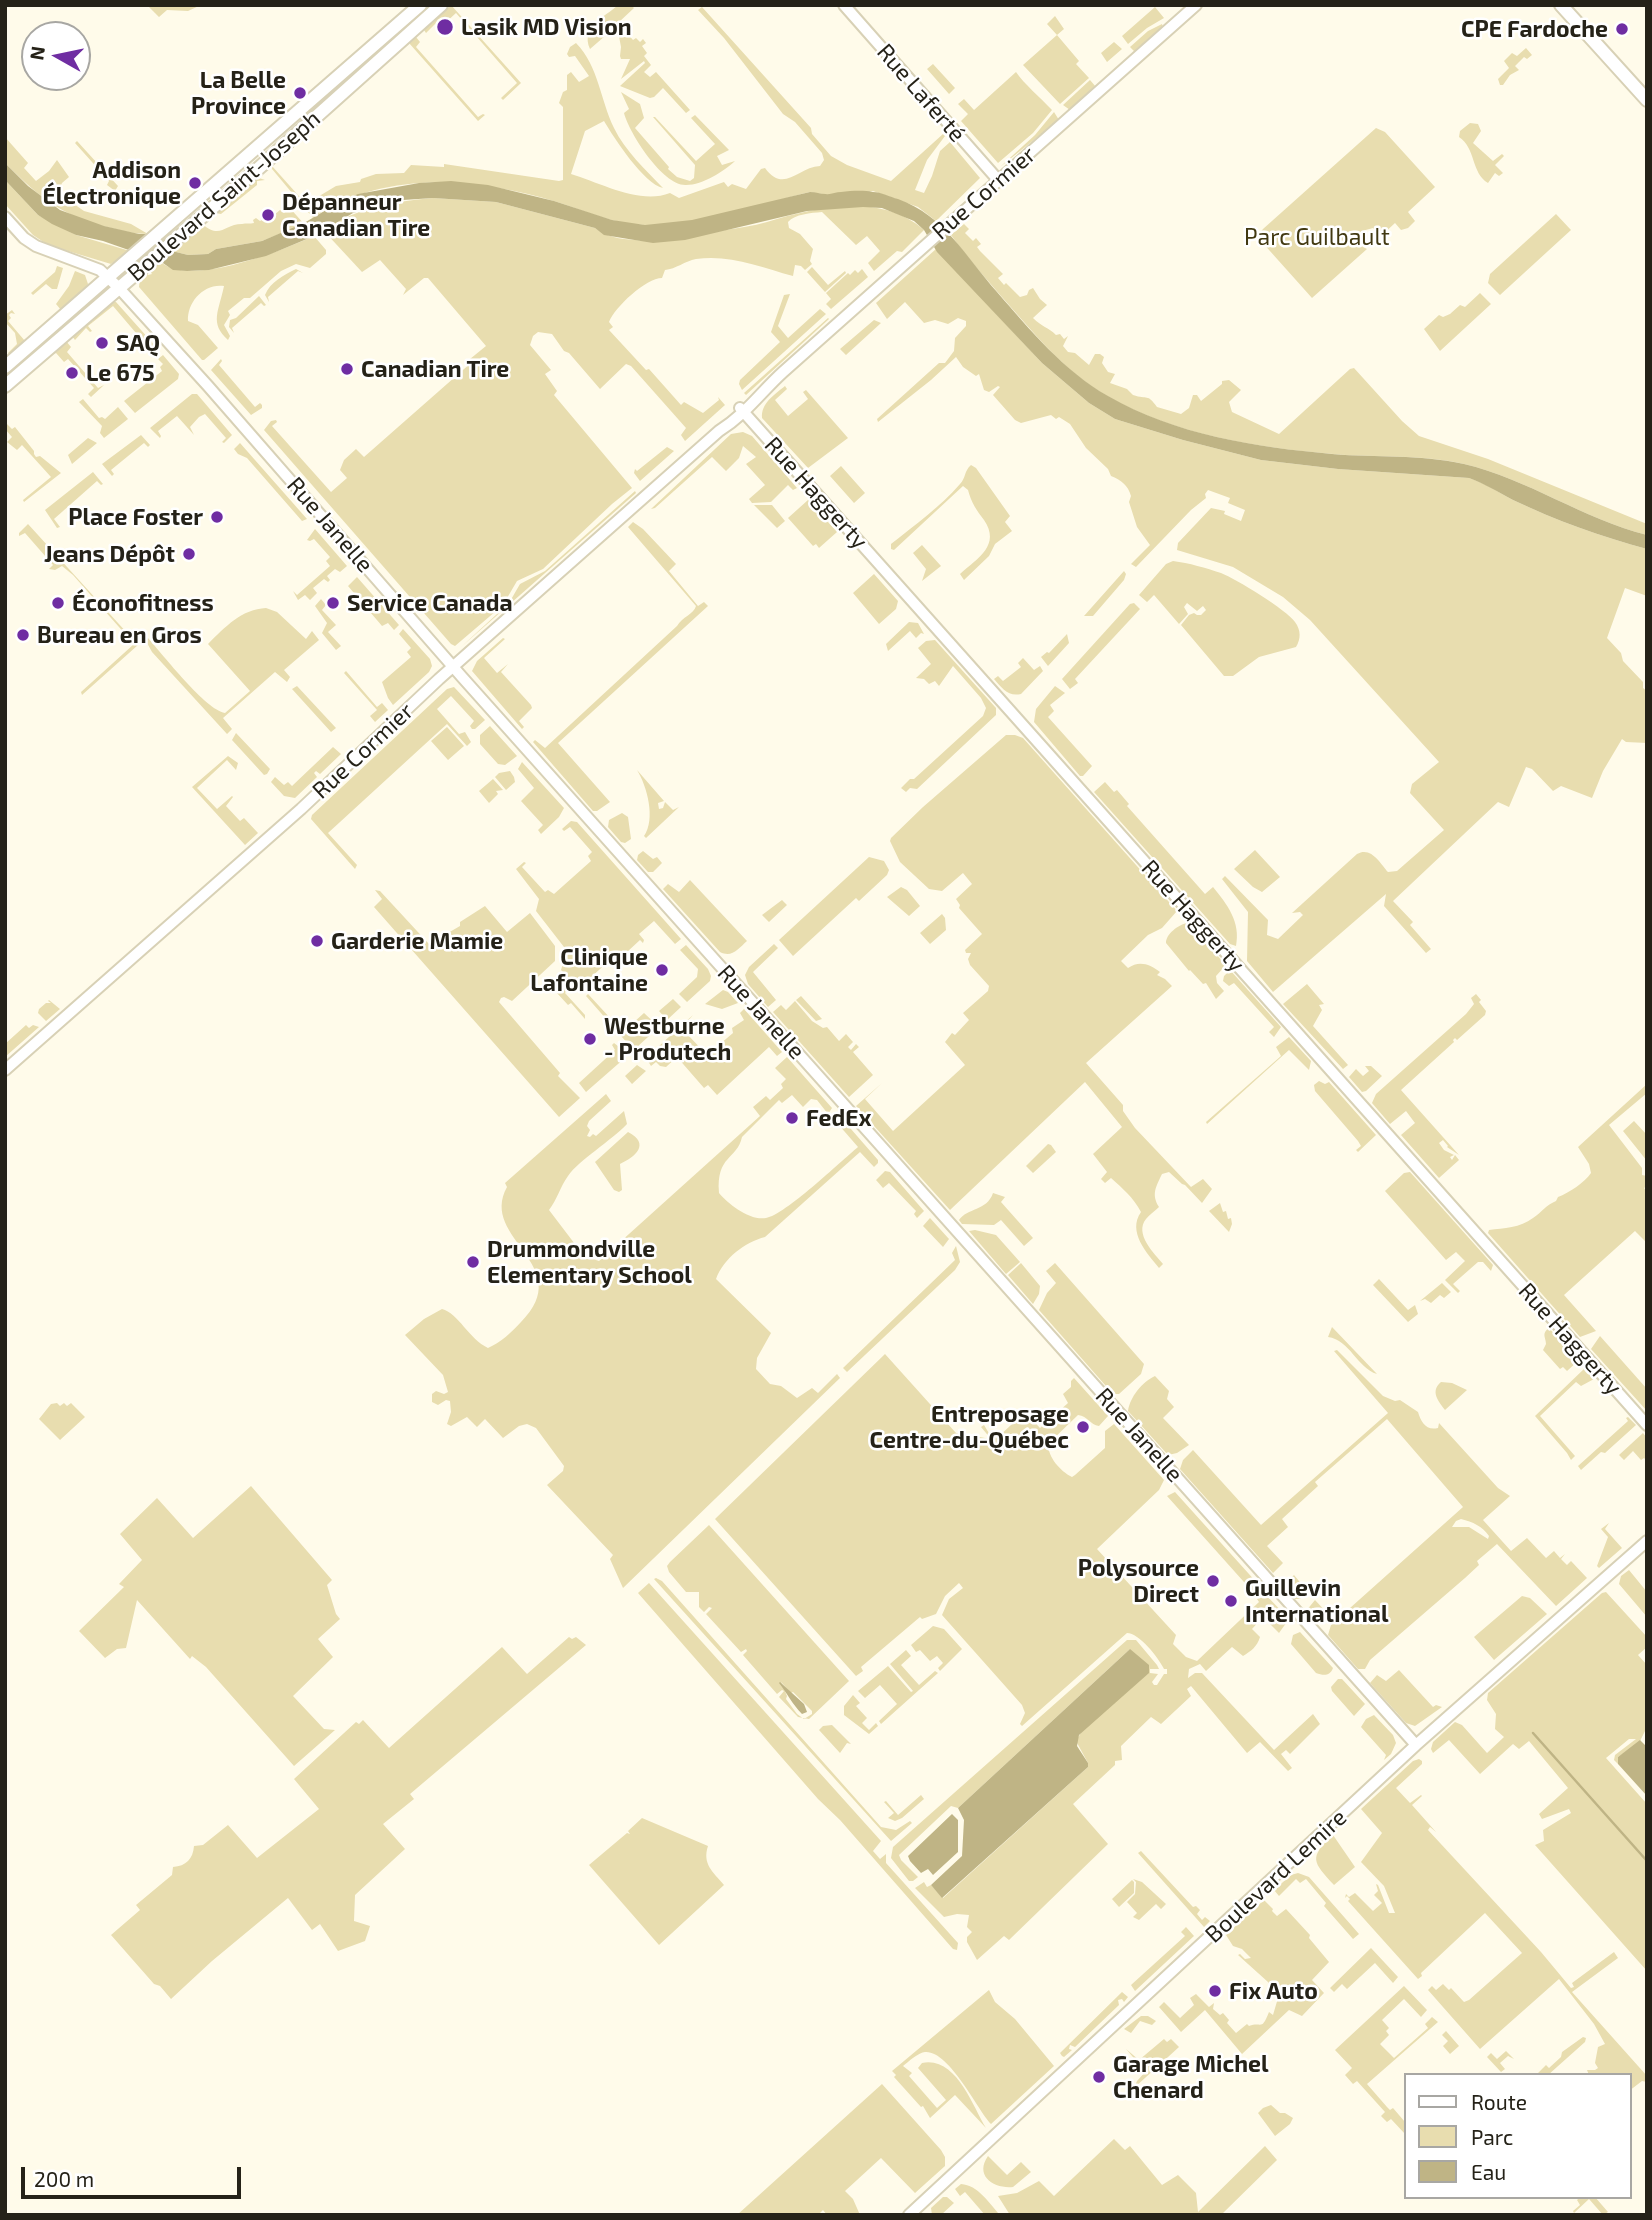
<!DOCTYPE html>
<meta charset="utf-8">
<style>
body{margin:0}
#map{position:relative;width:1652px;height:2220px;overflow:hidden;background:#fffbea;font-family:"Exo 2",sans-serif}
canvas{display:block}
.frame{position:absolute;inset:0;border:7px solid #252218;pointer-events:none}
.legend{position:absolute;left:1404px;top:2073px;width:228px;height:126px;box-sizing:border-box;background:#fff;border:2px solid #a8a7a3;margin:0;padding:9px 12px;list-style:none;font-size:21px;color:#252218}
.legend li{display:flex;align-items:center;gap:14px;height:35px}
.legend b{width:35px;border:2px solid #a8a7a3}
.north{position:absolute;left:21px;top:21px;width:70px;height:70px;box-sizing:border-box;background:#fff;border:2px solid #a8a7a3;border-radius:50%;rotate:279deg;font-size:19px;font-weight:700;line-height:28px;text-align:center;color:#252218}
.north::after{content:'';display:block;margin:auto;width:24px;height:32px;background:#6f2da2;clip-path:polygon(50% 0,100% 100%,50% 72%,0 100%)}
.scale{position:absolute;left:21px;top:2167px;width:220px;height:32px;box-sizing:border-box;border:4px solid #252218;border-top:0;padding-left:9px;font-size:21px;line-height:24px;white-space:nowrap;color:#252218;-webkit-text-stroke:5px #fff;paint-order:stroke}
</style>
<div id="map">
<canvas width="1652" height="2220"></canvas>
<div class="frame"></div>
<ul class="legend">
<li><b style="height:9px;background:#fff"></b>Route</li>
<li><b style="height:19px;background:#e8ddaf"></b>Parc</li>
<li><b style="height:19px;background:#bfb485"></b>Eau</li>
</ul>
<div class="north">N</div>
<div class="scale">200 m</div>
</div>
<script>
const ctx = document.querySelector('canvas').getContext('2d');
ctx.lineJoin = 'round';
function paint(path, color) { ctx.fillStyle = color; ctx.fill(path, 'evenodd'); }
function stroke(path, color, width, dash) { ctx.strokeStyle = color; ctx.lineWidth = width; ctx.lineCap = dash ? 'butt' : 'round'; ctx.setLineDash(dash || []); ctx.stroke(path); }
function label(font, color, halo, rows, align = 'center') {
  ctx.font = font + ' "Exo 2",sans-serif'; ctx.lineWidth = 5; ctx.setLineDash([]); ctx.textBaseline = 'middle'; ctx.strokeStyle = halo; ctx.fillStyle = color; for (const [text, x, y, turn = 0] of rows) {
    ctx.save(); ctx.translate(x, y); ctx.rotate((+turn || 0) * Math.PI / 180); ctx.textAlign = isNaN(turn) ? turn : align; if (halo) ctx.strokeText(text, 0, 0); ctx.fillText(text, 0, 0); ctx.restore();
  }
}
paint(new Path2D(`
 M147 5H201L188 11 167 10 159 17Z
 M451 5 521 83 503 100 501 98 517 83 456 13 444 24 442 22 437 26 435 24 426 33 424 30Z
 M618 5H631L634 8 618 23 633 40 636 38 640 42 643 39 646 43 642 46 647 53 644 56 651 65 644 72 650 77 656 72 690 110 686 113 663 88 654 97 650 98 620 86 645 63 644 61 621 79 630 59H621L620 56 621 47 618 31 612 30 590 49C580 27 605 17 618 5Z
 M702 7 811 128 812 134 831 156 847 165 891 181 943 134 945 136 927 160 915 190 924 193 932 176 940 151 950 142 980 178 936 221 918 207 873 191 828 195 810 192C763 203 691 228 644 225 614 224 585 211 557 202 477 178 385 169 313 218L272 169 271 166 304 136 272 166 306 204 336 186 360 182 361 179 376 174 404 173 411 165 444 167V164L559 181 563 180V107L559 103 563 92 567 90V75L571 72 579 82 589 76 575 56 569 57 567 54 570 47 576 43C599 67 600 99 614 128 625 151 646 170 663 188 644 184 614 138 604 121L585 131 571 174C601 183 640 205 670 193L679 198 724 182 728 187 732 184 746 189 761 169 765 168C784 194 798 167 820 166L824 160 822 153 795 122 783 114 724 38 698 10Z
 M1155 7 1164 18 1147 28 1128 44 1122 36Z
 M1055 16 1064 29 1057 35 1079 61 1076 64 1089 78 1060 104 1023 65 1057 35 1047 24Z
 M1162 24 1163 27 1135 52 1130 47 1148 31Z
 M416 37 420 42 416 47 478 117 483 114 485 115 478 121 409 43Z
 M1114 42 1122 49 1107 62 1101 53Z
 M1526 48 1532 55 1527 59 1524 57 1515 66 1519 70 1510 75 1503 85H1500L1498 79 1509 68 1504 61 1512 53 1517 56Z
 M933 64 955 88 949 94 927 69Z
 M1016 72C1024 84 1040 97 1052 110L1033 133 998 163 961 121 968 114 958 104 964 99 974 110Z
 M1090 80 1096 87 1070 110 1063 105Z
 M621 92 640 104 644 118 635 128 669 167 668 169 677 177 690 181 694 178 695 165 653 117H655L696 161 715 144 691 118 695 115 729 150 717 156 722 165 735 161C724 171 703 185 686 185 663 186 629 133 624 113L629 109Z
 M1054 112 1059 120 1000 167 1035 135Z
 M1470 123 1478 124 1481 131 1473 143 1493 161 1502 154 1504 156 1495 165 1503 173 1499 176 1495 173 1488 183C1471 173 1476 148 1459 137L1460 131Z
 M1376 128 1385 132 1435 187 1408 212 1415 221 1408 228 1401 230 1395 223 1381 236 1373 228 1362 231 1359 240 1363 247 1367 249 1312 298 1261 241 1259 234 1263 229Z
 M5 137 28 163 24 168 36 181 49 171 57 160 69 177 62 183 58 193 84 211 131 224 148 234C135 234 123 231 111 228 62 216 40 198 5 163Z
 M77 141 118 186 115 191 107 185 109 181 75 143Z
 M256 177 265 180 257 181V185L221 214 215 213Z
 M5 180 38 215 76 235 130 251 111 264 48 245 33 235 5 204Z
 M433 198 496 202 595 228C607 237 620 239 635 240 667 244 694 237 725 230 738 228 753 226 767 222 816 207 881 192 924 230L902 252 897 251 874 271 868 263 880 251 867 236 856 245 822 212C811 213 795 214 788 222L789 228 800 234 813 249 810 261 812 264 805 270 801 266 795 265 793 276C761 267 729 254 696 259 685 261 676 269 665 270L662 278C646 278 615 307 609 322L613 327 609 330 646 370 649 369 681 405 684 402 703 413 719 400 718 397 725 405 685 441 681 435 686 428 631 366 626 364 600 389 569 353 564 351 552 334 538 332 533 336 530 345 551 370 545 374 557 391 554 395 632 488 612 504 543 569 517 581 503 605 455 646 451 644 264 430 271 421 276 420 277 422 272 426 331 492 347 478 340 470 344 460 356 449 364 457 472 362 470 359 486 346 428 278H424L403 295 406 289 380 260 362 272 323 230C360 207 390 202 433 198Z
 M282 199 304 224 262 241 216 249 208 254 188 255 172 251 202 224C221 240 224 224 242 224 246 223 250 224 254 223L253 220 256 218 260 221 264 219 267 221 280 210 284 213 289 209Z
 M1556 214 1571 230 1500 295 1488 283 1490 274Z
 M964 224 969 229 965 233 973 241 976 238 981 244 977 247 980 251 1003 274 998 278 1004 285 1006 283 1020 297 1027 295 1029 290 1033 288 1040 299 1047 305 1033 318C1042 327 1048 327 1056 335L1060 334 1064 339 1068 336 1063 346 1068 352 1075 353 1089 365 1095 354H1100L1104 357 1102 363 1108 372 1115 374 1110 383 1127 389 1133 395C1148 400 1147 393 1157 407L1181 414 1189 408 1193 395H1197L1201 401 1222 384V381L1229 380 1241 390 1229 402 1232 412 1279 434 1350 369 1354 368 1402 421 1419 436 1488 459 1647 524V535C1583 519 1528 479 1464 464 1420 454 1378 458 1333 454 1250 447 1162 433 1091 386 1059 364 1034 333 1008 304 989 282 968 259 951 235Z
 M314 236 326 250V254L310 268 296 264 281 271 250 298H244L228 311 230 315 224 325 230 336 228 340C209 323 219 311 224 286 204 283 187 302 188 321L198 325 218 348 204 360H202L139 287 140 277 147 272 148 275 152 274 149 270 160 261C187 289 283 250 314 236Z
 M936 249 1042 363 1089 403 1115 419 1183 440 1261 460 1338 469 1469 478C1485 483 1498 492 1513 500 1555 520 1602 537 1647 549V596L1625 588 1607 638 1621 653 1623 661 1643 682V688L1647 691V743L1626 742 1622 739 1603 771 1592 798 1561 786 1553 791 1532 769 1526 767 1509 807 1498 802 1393 901 1413 922 1410 925 1431 949 1426 953 1384 906 1386 894 1273 992 1247 961 1248 912 1222 879 1225 876 1268 920 1267 935 1278 939 1303 915 1300 912 1292 913 1357 854C1371 846 1380 863 1388 872L1397 871 1444 830 1410 793 1412 784 1439 762 1310 620 1283 597 1233 567 1177 550 1178 543 1211 508 1225 511 1224 514 1241 521 1245 510 1228 503 1230 498 1208 490 1205 494 1206 498 1191 510 1136 567 1131 564 1150 545 1137 527 1129 502 1131 496C1128 485 1121 480 1111 476L1108 469 1086 448 1070 424 1059 417 1056 419 1051 415 1021 423 1015 420 993 395 1000 387 998 386 989 392 984 390 979 374 976 376 963 367 956 357 931 380 878 422 877 419 939 363H945L954 351 955 338 966 326V321L958 318 948 324 935 320 924 323 905 302 887 319 876 303Z
 M57 266 63 268 57 289H52L46 284 33 295 31 293 55 272Z
 M812 267 828 285 845 271 846 273 825 292 807 272Z
 M296 269 303 273 298 271 268 297 269 302 265 295C270 282 284 275 296 269Z
 M862 269 868 277 831 309 826 304 831 299 826 293 848 273 850 275 855 270 858 273Z
 M75 271 85 275 88 284 86 289 61 310 56 304 69 286Z
 M1480 293 1491 304 1440 351 1424 329 1439 315 1443 317 1450 314 1460 305 1465 307Z
 M790 294 778 326 788 338 820 309 826 314 742 390 739 384 740 380 780 342 771 332 784 295Z
 M259 296 266 305 264 306 261 303 232 328 234 333 229 327 230 320 236 318Z
 M113 301 116 302 158 349 153 353 113 306 88 326 92 331 90 332 86 328 75 340 72 336 88 322 93 321 92 318Z
 M12 310 15 314 11 313 9 315 11 318 8 321 25 341 10 355 8 353 17 344 15 333 5 322V315Z
 M828 318 829 319 746 395 744 393Z
 M874 320 881 323 846 355 840 349Z
 M66 341 71 347 67 352 98 388 104 385 91 397 88 394 94 388 68 359 64 362 56 353 49 356Z
 M163 355 179 374 178 379 135 413 124 401 162 371 160 367 163 364 158 359Z
 M221 359 222 361 219 365 255 407 260 403 262 405V408L251 415 211 370Z
 M785 386 787 389 775 400 788 416 808 399 803 392 806 390 848 438 808 468 762 418C761 403 774 395 785 386Z
 M192 394H197L232 435 224 443 222 442 226 438 205 414 199 417 190 427 194 435 177 416 158 431 161 436 160 438 150 428Z
 M83 399 99 418 102 417 105 419 118 407 128 419 104 438 100 433 102 426 79 402Z
 M5 422 12 429 15 427 34 451V454L36 457 40 456 61 473 24 502 23 500 51 477 22 445 17 450 7 442 12 437 5 429Z
 M743 432 752 436 797 488 793 490 788 485 771 502 752 503 749 499 765 485 746 464 756 457 743 446 739 458 726 471 712 457 655 508 651 509 731 434Z
 M141 435 150 445 148 447 144 443 111 470 114 474 112 476 102 464Z
 M88 438 97 443 72 464 68 455Z
 M240 443 307 519 302 521 247 458 238 454 234 449Z
 M667 447 674 451 640 481 634 473 635 469 637 471Z
 M971 465 976 468 1010 516 1005 522 1012 531 995 544 989 556 964 580 960 574C978 558 1001 545 984 520 977 511 971 502 968 490L963 486 894 550 891 549V544C915 525 940 507 960 484 966 478 964 471 971 465Z
 M841 466 865 493 854 503 830 476Z
 M93 472 103 484 101 485 97 481 54 519 60 527 57 528 45 510Z
 M635 491 636 493 461 647 509 603 520 584 545 571Z
 M808 500 837 532 819 548 816 544 813 546 788 518Z
 M754 505H772L785 521 777 528Z
 M633 522 643 529 676 564 669 571 698 606 704 602 708 606 558 743 610 802 597 811H593L533 742 535 740 545 748 677 626C682 617 694 614 696 606L628 527Z
 M28 524 138 645 82 695 81 692 134 644 73 575 62 566 55 570 49 569 53 565 25 533 19 536V533Z
 M315 529 347 566 340 572 335 569 327 576 330 580 328 582 324 579 313 588 317 593 310 600 305 595 298 600 293 591 297 595 330 566 326 561 330 557 314 539 310 541 307 540Z
 M922 545 941 566 922 581 926 569 913 553Z
 M1173 561C1189 563 1206 568 1221 573 1236 579 1287 610 1295 622 1301 630 1301 639 1296 647L1259 657 1233 676H1224L1181 625 1189 615 1194 613 1197 615H1201L1206 610 1203 606 1197 611 1187 603 1184 607 1188 614 1179 624 1154 595 1147 602 1139 595 1166 564Z
 M1124 571 1126 574 1124 580 1093 616H1084Z
 M874 574 898 601 896 609 879 624 853 593Z
 M357 577 399 625 394 630 388 623 382 626 348 586Z
 M321 599 326 605 322 610 336 625 328 632 341 646 336 650 322 633 327 623 315 606Z
 M1134 603 1140 609 1075 679 1078 683 1070 689 1062 679 1130 604Z
 M266 608 277 612 306 639 312 631 319 640 284 670 290 677 287 682 275 672 223 718 232 729 227 734 152 652 146 641 148 638C163 655 206 710 225 713L250 691 208 644C225 627 242 609 266 608Z
 M909 622 918 623 924 634 921 633 916 638 910 631 888 651 886 644Z
 M403 629 430 659 432 666 429 672 393 705 388 698 382 682 411 657 407 652 411 648 399 634Z
 M1067 634 1069 643 1048 666 1041 657 1047 652 1049 653Z
 M503 638 505 639 484 658 497 673 508 664 501 672 531 705 532 708 519 721 524 727 522 729 472 671 477 661Z
 M935 640 996 708V715L917 789 910 788 906 792 901 788 910 779H914L983 716 986 708 981 698 953 666 939 686 935 681 929 684 924 679 916 678 931 664 918 648 926 641Z
 M1023 658 1034 670 1040 666 1043 671 1021 694C1008 697 1002 688 994 679L998 676 1003 681 1021 667 1018 663Z
 M346 671 377 707 382 703 388 710 375 722 370 716 377 710 344 673Z
 M297 686 336 728 331 732 292 689Z
 M1055 686 1065 693 1050 705 1054 711 1048 717 1092 766 1083 776H1080L1034 722 1036 709Z
 M454 687 485 720 475 729H472L470 726 474 721 451 696 437 709 459 734 465 732 471 742 467 746 447 724 328 833 357 865 355 869 311 819 312 815 447 689Z
 M490 726 517 756 505 765 498 764 480 744V735Z
 M447 727 464 746 448 760 431 741Z
 M236 733 270 769 267 774 264 775 232 740Z
 M1006 735H1015L1023 738 1177 911 1162 928 1148 935 1121 961 1128 968C1139 960 1150 964 1160 972L1157 975 1165 979 1172 986 1086 1063 1123 1105V1111L1135 1128 1191 1187 1203 1179 1212 1189 1202 1203 1185 1185 1182 1184 1169 1172 1162 1174C1156 1187 1151 1194 1159 1207 1155 1211 1149 1215 1146 1219 1134 1234 1154 1253 1163 1264L1159 1268C1147 1253 1127 1232 1141 1212 1133 1197 1123 1189 1111 1178L1105 1183 1101 1179 1107 1172 1093 1154 1122 1127 1085 1082 950 1210 856 1106 882 1083 865 1099 893 1131 965 1065 945 1042 952 1033 955 1035 969 1020 963 1013 988 991 989 986 970 965 968 959 971 953H966L965 950 982 934 959 908 960 905 956 899 972 884 963 873 942 891 929 889 900 862 890 841 891 838 923 807Z
 M333 747 341 754 320 774 316 771 314 773 317 777 295 798 284 796 271 782 275 777 284 785 288 782 292 786Z
 M228 756 238 763 236 770 227 760 197 788 217 809 232 796 233 797 226 806 240 821 244 818 258 833 245 845 192 787Z
 M522 762 564 808 559 817 541 834 538 830 543 825 521 801 534 788 518 769Z
 M637 770 664 801 658 803 659 809 663 808 665 802 673 810 679 807 646 838 644 836C656 819 647 786 637 770Z
 M510 771 514 777 515 782 506 790 495 777 499 773Z
 M493 779 503 790 496 791 498 794 489 803 479 791Z
 M1105 782 1114 792 1117 790 1129 804 1127 806 1205 894 1213 887C1227 904 1241 922 1236 946L1230 944 1094 792Z
 M622 813 628 817 631 839 625 843 621 842 608 827 609 820Z
 M571 821 577 822 681 939 675 944 654 921 639 934 644 940 643 943 640 940 614 964 610 960 579 988 561 970 565 956 564 947 536 911 539 899 516 869 524 862 526 863 522 867 545 892 548 890 554 894 591 861 588 856 592 852 570 827 564 831 562 829Z
 M1255 850 1280 877 1262 892 1253 887 1234 869Z
 M643 851 653 859 657 857 662 863 653 872H648L637 860 638 855Z
 M869 857 884 861 889 870 887 875 859 901 856 898 793 956 779 940Z
 M690 880 747 941C738 949 732 958 720 952L663 889 668 884 679 892Z
 M901 887 907 890 920 906 909 916 887 897Z
 M375 890 380 891 429 944 460 926V922L485 906 507 932 530 913 555 946V961L512 1001 504 997 501 998 499 1002 560 1073 558 1076 580 1098 559 1117 374 907 382 899Z
 M782 900 787 905 769 922 762 915Z
 M942 914 945 918 946 930 930 944 920 933Z
 M1187 923 1226 965 1216 976 1217 983 1224 991 1216 999 1206 983 1203 984 1190 970 1189 971 1166 943C1166 934 1178 925 1187 923Z
 M774 944 778 948 753 972 776 1000 768 1007 748 984 745 975 749 967Z
 M686 945 708 969 711 976 710 981 687 1002 679 994 697 977 698 969 680 950Z
 M1230 970 1281 1027 1274 1037 1269 1032 1274 1027 1234 983 1229 986 1223 981 1224 976Z
 M1307 984 1324 1004 1319 1005 1322 1010 1313 1026 1348 1065 1343 1069 1283 1004Z
 M564 986 568 988 565 993 585 1015V1019L571 1003 568 1005 556 992Z
 M723 990 728 992 738 1003 722 1009 705 1004Z
 M588 994 623 1032 644 1013 659 1027 637 1047 629 1045 586 996Z
 M1476 994 1481 1000 1479 1002 1486 1011 1485 1015 1457 1040 1455 1038 1453 1040 1454 1042 1401 1090 1459 1155 1447 1147 1448 1146 1443 1140 1439 1143 1444 1150 1454 1155 1450 1157 1452 1160 1455 1155 1459 1160 1439 1178 1401 1135 1415 1123 1406 1111 1390 1124 1372 1103 1376 1094 1466 1014 1474 1004 1471 998Z
 M801 996 822 1019 816 1021 796 1000Z
 M673 999 681 1007 667 1020 659 1011Z
 M49 1000 60 1009 46 1021 38 1013 39 1009 46 1003H51L48 1001Z
 M795 1001 812 1021 823 1028 827 1027 839 1041 846 1034 853 1042 848 1047 851 1050 856 1044 859 1047 853 1052 873 1075 849 1097 773 1012 781 1005 786 1010Z
 M744 1009 782 1052 777 1056 769 1047 717 1095 708 1085 704 1088 677 1057 666 1067 660 1066 656 1062 651 1066 646 1058 693 1015 687 1022V1027L692 1031 688 1035 707 1055 733 1033 732 1028 744 1020 740 1013Z
 M26 1025 29 1028 33 1025 39 1027 5 1057V1044Z
 M1289 1037 1311 1061 1309 1070 1289 1050 1207 1124 1206 1122 1281 1056 1276 1047Z
 M614 1043 623 1050 626 1057 586 1092 579 1083 615 1050 612 1045Z
 M787 1057 832 1108 828 1114 817 1100 811 1099 803 1107 792 1095 782 1103 779 1100 742 1137C737 1160 716 1155 719 1193 728 1204 750 1221 766 1218 785 1215 841 1161 858 1147L838 1124 844 1121 878 1160V1163L874 1167 860 1152 765 1237C745 1242 724 1258 716 1279L771 1333 757 1358 756 1369 770 1384 781 1386 797 1398 812 1388 818 1393 837 1374 840 1378 623 1588 610 1559 613 1555 547 1485 563 1471 564 1466 536 1428 527 1424 519 1426 503 1438 485 1419 477 1427 467 1417 451 1426 447 1424 451 1412 450 1401 446 1400 438 1405 432 1402V1394L436 1391 444 1394 448 1392 443 1375 405 1335 424 1319 442 1309C458 1313 469 1339 488 1348 500 1343 512 1332 521 1322 578 1265 478 1239 507 1187L505 1183 606 1094 611 1101 589 1121 587 1126 590 1130 587 1136 590 1137 593 1134 596 1136 624 1111 627 1124C611 1141 579 1160 568 1176 560 1187 557 1200 549 1210L584 1256 599 1261 760 1116 753 1107 766 1096 770 1100 783 1088 781 1084 786 1079 775 1068Z
 M637 1065 646 1071 632 1084 625 1076Z
 M1365 1066H1371L1382 1076 1366 1091 1362 1092 1349 1077 1356 1069 1363 1076 1369 1071Z
 M1319 1081 1325 1084 1329 1082 1376 1135 1358 1152 1356 1150 1361 1146 1358 1141 1315 1091 1314 1085Z
 M1647 1084V1093L1609 1125 1642 1168V1175L1647 1176V1186L1644 1188 1647 1192V1243L1635 1231 1564 1295 1596 1331 1580 1337 1488 1233 1489 1230C1504 1228 1520 1228 1533 1218 1542 1212 1546 1205 1556 1201L1558 1197C1569 1193 1585 1182 1591 1173L1589 1164 1578 1147Z
 M1634 1121 1647 1135V1161L1623 1131Z
 M628 1132C651 1144 635 1157 620 1164L622 1190 619 1192 614 1190 595 1162Z
 M1048 1144 1051 1145 1056 1152 1033 1173 1026 1166Z
 M885 1171 890 1172 924 1211 917 1218 914 1214 916 1211 889 1183 883 1188 876 1180Z
 M1410 1172 1493 1265 1491 1271 1483 1262H1478L1453 1284 1460 1291 1458 1293 1445 1280 1465 1261 1456 1252 1446 1260 1385 1191 1404 1173Z
 M993 1193 1005 1197 1001 1202 1033 1238 1024 1246 1001 1220 994 1225 962 1224 959 1220C967 1208 987 1211 993 1193Z
 M1220 1203 1223 1212 1226 1211 1228 1219 1231 1218 1232 1224 1229 1232 1209 1211Z
 M930 1218 949 1239 943 1247 923 1226Z
 M975 1230 996 1235 1020 1262 1006 1274 969 1231Z
 M956 1246 960 1262 955 1270 847 1372 843 1368 955 1260 952 1253Z
 M1021 1263 1040 1286 1039 1294 1033 1304 1008 1275Z
 M1055 1263 1144 1364 1141 1374 1119 1394H1113L1039 1310 1047 1293 1056 1283 1046 1271Z
 M1379 1279 1408 1310 1415 1305 1418 1314 1408 1322 1373 1285Z
 M1442 1283 1451 1292 1444 1298 1440 1295 1431 1303 1425 1299 1420 1301Z
 M1332 1327 1377 1374C1357 1368 1350 1340 1328 1337Z
 M1549 1328 1578 1361 1567 1371 1563 1367 1560 1369 1543 1350 1546 1344C1546 1337 1541 1334 1549 1328Z
 M1600 1336 1647 1389V1411L1591 1349Z
 M1337 1350 1383 1396 1395 1401 1400 1400 1418 1412C1421 1422 1426 1431 1438 1428L1439 1423 1498 1488 1510 1496 1483 1520 1511 1551 1527 1538 1546 1558 1554 1551 1560 1558 1565 1554 1561 1559 1567 1565 1571 1561 1587 1578 1556 1606 1497 1544 1477 1561 1479 1565 1465 1578 1370 1660 1365 1669H1358L1328 1635 1331 1625 1463 1507 1387 1419 1315 1482 1318 1486 1282 1519 1288 1527 1267 1546 1283 1563 1273 1573 1180 1469 1183 1460 1193 1450 1261 1525 1388 1413 1334 1351ZM1461 1519C1473 1522 1482 1526 1489 1536L1488 1539 1469 1527H1452L1456 1521Z
 M885 1354 956 1433 991 1439 981 1427 984 1425 990 1435 992 1434 997 1438 1025 1412 1040 1428 1068 1403 1063 1394 1071 1387V1381L1074 1378 1108 1416 1099 1426C1090 1425 1088 1416 1078 1415L1048 1444C1048 1457 1060 1471 1072 1477L1075 1475 1105 1448V1431L1114 1424 1164 1480 1159 1490 1097 1549 1176 1635 1173 1644 1186 1657 1197 1661 1259 1602 1257 1599 1265 1594 1289 1619 1279 1633 1263 1617 1252 1629 1260 1637C1257 1647 1251 1651 1243 1656L1232 1647 1206 1671 1200 1664 1189 1669 1188 1678 1195 1673H1202L1274 1750 1313 1714 1320 1724 1290 1754 1286 1750 1281 1754 1292 1768 1288 1771 1260 1742 1247 1753 1191 1686 1187 1689 1191 1696 1161 1724 1151 1717 1121 1746 1122 1760 1115 1761V1765L1073 1804 1108 1844 1009 1940 1004 1936 977 1960 967 1942V1937L972 1932 967 1927 969 1915 957 1914 944 1917 915 1888 924 1882 927 1887 931 1885 943 1898 1088 1767V1763L1076 1741 1130 1649 958 1808 951 1806 899 1855 901 1860 918 1877 913 1881H909L891 1858 893 1847 1127 1640H1136L1157 1665 1159 1669H1150V1673L1158 1674 1152 1682 1154 1685H1157L1164 1674H1167V1669H1164C1158 1657 1139 1633 1127 1633L1022 1726 1020 1724 1025 1713 1022 1705 942 1615 949 1599 963 1588 959 1583 945 1596 936 1614 922 1619 920 1617 861 1667 863 1671 856 1676 715 1519Z
 M1585 1368 1594 1379 1581 1386 1576 1382 1540 1416 1575 1456 1571 1460 1567 1453 1535 1416Z
 M1155 1376 1169 1391 1167 1399 1174 1407 1163 1418 1189 1445 1177 1453 1168 1455 1128 1411C1130 1397 1142 1382 1155 1376Z
 M1441 1382 1452 1383 1467 1390 1445 1410C1438 1401 1430 1391 1441 1382Z
 M57 1403 60 1406 64 1403 67 1406 71 1403 85 1417 60 1440 39 1419 51 1404Z
 M1628 1417 1636 1425 1605 1453 1601 1452 1581 1470 1578 1466 1628 1421 1626 1418Z
 M1643 1433 1647 1438V1461L1644 1458 1641 1460 1633 1451 1624 1460 1619 1455Z
 M251 1486 332 1580 327 1585 336 1614 340 1619 318 1639 333 1657 293 1696 324 1729 335 1730 294 1766 206 1667 192 1656 190 1659 137 1600 126 1648 117 1649 105 1658 79 1631 124 1587 119 1584 142 1560 120 1534 157 1498 193 1538Z
 M1175 1492 1258 1584 1254 1591H1252L1167 1496Z
 M1609 1523 1605 1529 1622 1548 1599 1568 1597 1566 1608 1537 1601 1529Z
 M709 1525 849 1681 809 1719 798 1717 779 1697 784 1691 782 1690 777 1694 743 1655 747 1651 746 1649 741 1652 706 1614 712 1608 709 1607 704 1612 699 1607V1592H686L669 1572 667 1566 670 1562ZM781 1682 791 1693 793 1692 812 1711V1714L804 1719 797 1714 786 1699 787 1696Z
 M1629 1570 1647 1592V1617L1619 1584 1621 1576Z
 M1294 1575 1308 1592 1300 1599H1295L1284 1585Z
 M656 1578 662 1581 881 1827 896 1830 910 1821 912 1823 891 1841 654 1579Z
 M649 1583 881 1841 873 1851 880 1859 886 1854V1863L958 1943 957 1950 953 1949 840 1820 818 1799 638 1593Z
 M1606 1592 1647 1637V1647L1638 1655 1647 1665V1732L1645 1731 1639 1743 1618 1757V1764L1614 1760 1615 1755 1636 1739H1629L1606 1758 1647 1804V1971L1535 1845 1544 1841 1543 1830 1571 1813 1569 1809 1542 1819 1539 1814 1568 1788 1529 1741 1519 1749 1513 1744 1480 1774 1449 1740 1433 1753 1431 1749 1433 1742 1455 1722 1462 1725 1487 1753 1504 1737 1495 1729 1496 1714 1487 1700 1488 1693 1602 1593Z
 M1522 1596 1530 1598 1547 1614 1494 1660 1474 1637Z
 M1315 1600 1329 1615 1317 1623 1306 1611Z
 M933 1626 944 1629 962 1649 940 1671 938 1668 943 1663 937 1656 930 1661 920 1650 916 1652 911 1645Z
 M1300 1632 1333 1668C1330 1676 1324 1676 1316 1673L1291 1644 1293 1635Z
 M569 1637 572 1639 576 1637 586 1645 410 1794 414 1799 383 1824 405 1849 355 1895 354 1921 370 1926 365 1941 338 1951 320 1924 312 1930 288 1898 212 1961 171 1999 160 1986 154 1984 111 1935 140 1910 136 1905 172 1875 173 1867C186 1866 193 1859 194 1846L203 1845 228 1825 257 1858 319 1809 294 1779 356 1722 359 1724 363 1720 389 1748 502 1647 527 1674Z
 M906 1650 911 1656 901 1665 919 1685 935 1671 938 1673 881 1724 879 1721 897 1704 880 1685 865 1698 858 1691 888 1666 911 1692 913 1691 890 1664Z
 M1399 1670 1433 1707 1436 1705 1442 1707 1415 1726 1406 1723 1370 1683 1377 1675 1386 1681Z
 M1338 1679H1342L1365 1704 1354 1716 1332 1691 1331 1687Z
 M853 1695 860 1703 856 1706 867 1718 862 1723 869 1730 876 1723 878 1726 869 1734 844 1715V1706Z
 M1374 1715 1393 1735 1396 1743 1391 1754 1384 1760 1386 1755 1361 1727 1366 1719Z
 M832 1725 851 1744 847 1743 840 1753 819 1730 823 1726Z
 M1419 1759 1422 1761V1764L1396 1788 1410 1803 1421 1795 1422 1796 1412 1805 1436 1832 1430 1827 1428 1830 1541 1952 1571 1988 1574 1987 1572 1983 1614 1952 1618 1958 1572 1992 1647 2076V2082L1642 2081 1629 2091V2075H1589L1587 2070H1595L1598 2068 1595 2063 1598 2047 1605 2044 1594 2024 1559 1979 1480 2049 1428 1990 1432 1986 1436 1990 1443 1984 1449 1990 1451 1988 1464 2002 1469 2000 1522 1953 1485 1913 1421 1973 1422 1976 1418 1979 1348 1901 1350 1899 1347 1896 1345 1898 1346 1894 1349 1897 1355 1893 1373 1911 1382 1903 1374 1895 1378 1891 1376 1884 1378 1885 1389 1913H1395L1384 1886 1361 1862 1382 1833 1361 1809 1413 1761Z
 M921 1795 924 1799 902 1818 895 1821 888 1818 894 1813 884 1802 886 1801 898 1815Z
 M642 1818 708 1846C702 1864 713 1872 724 1885L659 1945 589 1865 627 1833 630 1834 628 1831Z
 M1333 1835 1355 1867 1334 1885C1313 1862 1308 1858 1333 1835Z
 M1141 1851 1193 1907 1196 1906 1200 1910 1197 1914 1202 1920 1205 1917 1210 1921 1204 1927 1138 1853Z
 M1298 1873 1309 1877 1359 1934 1353 1939 1324 1906 1326 1903 1306 1879 1300 1883 1296 1879 1279 1896 1274 1890 1291 1875Z
 M1133 1879 1142 1882 1166 1904 1161 1909 1156 1904 1139 1920 1133 1917 1137 1913 1127 1902 1135 1894 1136 1882Z
 M1132 1880 1134 1882V1893L1119 1907 1112 1899Z
 M1264 1900 1273 1909 1272 1911 1277 1916 1286 1909 1310 1935 1309 1938 1329 1962 1312 1980 1324 1993 1302 2016 1289 2010 1242 2054 1205 2010 1181 2032 1159 2007 1164 2002 1180 2018 1194 2005 1190 1998 1196 1994 1209 2007 1214 2003 1213 2009 1220 2015 1223 2013 1229 2020 1227 2023 1236 2033 1247 2024 1249 2026C1262 2021 1261 2032 1269 2012L1273 2015 1278 1998 1268 1982 1238 1955 1240 1954 1245 1959 1251 1958 1242 1949 1233 1946 1226 1935Z
 M1186 1927 1194 1936 1135 1991 1131 1985 1185 1936 1181 1932Z
 M1371 1948 1398 1977 1393 1983 1375 1963 1347 1989 1342 1984 1334 1992 1330 1988Z
 M1404 1986 1427 2010 1421 2017 1404 1999 1382 2020 1389 2028 1386 2031 1389 2035 1380 2044 1394 2058 1428 2028 1425 2024 1432 2017 1438 2022 1367 2084 1387 2107 1390 2110 1393 2108 1405 2122V2134L1391 2119 1387 2122 1381 2116 1385 2112 1357 2081 1353 2084 1345 2075 1352 2068 1335 2050Z
 M989 1990 995 2002 1015 2019 1054 2066 991 2124C977 2109 949 2050 925 2052 919 2052 908 2062 903 2066L912 2073 909 2076 937 2108 946 2100 918 2068 922 2063C956 2056 972 2105 986 2128L955 2095 930 2118 923 2106 921 2107 894 2077 896 2075 892 2071Z
 M1122 1992 1128 1997 1124 2002 1122 1999 1118 2000 1119 2005 1075 2047 1070 2045 1069 2049 1072 2050 1064 2057 1062 2056 1060 2053Z
 M1141 2016H1148L1156 2021 1152 2025 1140 2021 1131 2033 1124 2029Z
 M1446 2031 1459 2046 1450 2054 1443 2046 1448 2041 1442 2035Z
 M1583 2037 1586 2038 1585 2042 1548 2075H1536L1546 2065 1549 2068 1561 2057 1562 2052Z
 M1164 2039 1167 2042 1171 2039 1179 2047 1134 2088 1137 2081 1146 2071 1144 2065 1139 2064 1126 2049 1139 2060Z
 M1506 2051 1514 2059 1508 2056 1500 2063 1505 2069 1501 2072 1487 2057 1491 2053 1497 2059Z
 M882 2084 941 2150 945 2157V2166L915 2193 881 2158 845 2191 853 2199 860 2215H827L823 2210 818 2215H737Z
 M1271 2105 1280 2113H1285L1293 2118 1290 2124 1275 2136 1258 2113 1263 2108Z
 M1114 2139 1125 2150 1130 2146 1162 2185 1178 2175 1196 2193 1198 2212 1265 2146 1277 2160 1221 2215H1010L998 2196 1017 2193 1039 2181 1054 2196Z
 M988 2156 1007 2175 1021 2162 1031 2172 1013 2187C994 2189 974 2176 988 2156Z
 M961 2184C978 2185 989 2203 1000 2215H985L965 2192 960 2196 955 2189Z
 M943 2197H947L954 2203 941 2215H932L931 2208Z
 M1580 2197H1595L1608 2212 1603 2215 1589 2199 1574 2213 1573 2211 1580 2205 1577 2200Z`), '#e8ddaf');
paint(new Path2D(`
 M5 163 28 186 60 210 104 226 139 234H148L172 251 188 255 208 254 216 249 262 241 304 223 338 203 358 194 419 183 451 181 488 185 554 201 612 220 645 225 692 220 810 192C816 192 820 194 826 194 830 195 836 192 841 192 851 191 863 190 873 192 881 192 890 197 898 199 945 216 965 256 997 292 1030 330 1064 371 1108 396 1176 435 1255 447 1332 454 1379 458 1417 454 1464 464 1528 479 1583 519 1647 535V549C1602 537 1555 520 1513 500 1498 492 1485 484 1469 478L1338 469 1261 460 1183 440 1115 419 1089 403 1042 363 937 252 924 230 914 221 882 208 863 207 807 211 685 240 653 243 604 235 595 228 496 202 433 198 403 200 353 213 314 236 266 256 209 270 187 271 173 270 160 261 103 241 76 235 52 224 38 215 5 180Z
 M1130 1649 1149 1665V1673L1079 1735 1077 1746 1088 1763V1767L942 1898 931 1885 962 1856 964 1820 958 1808Z
 M780 1682 804 1704 807 1712 802 1714C792 1704 787 1693 779 1683Z
 M1640 1740 1647 1747V1796L1618 1764V1757Z
 M952 1814 958 1820V1852L933 1875 928 1869 921 1873 910 1861 908 1856Z`), '#bfb485');
stroke(new Path2D(`
 M1533 1733 1647 1861`), '#bfb485', 2.5);
const secondary = new Path2D(`
 M844 5 999 181
 M5 217 24 238 36 246 100 270 119 288 208 386 462 677 1416 1745
 M740 408 1647 1425
 M5 1070 301 809 439 679 719 431C746 414 761 392 783 372L1196 5
 M909 2215 1416 1745 1647 1541`);
const primary = new Path2D(`
 M1561 5 1647 100
 M5 367 420 5
 M5 386 260 167 441 5`);
stroke(secondary, '#d8d1b6', 14);
stroke(primary, '#d8d1b6', 16);
stroke(secondary, '#fff', 10);
stroke(primary, '#fff', 12);
for (const [x, y, r, color] of [
 [445,27,9,"#6f2da2"],
 [1622,29,7,"#6f2da2"],
 [300,93,7,"#6f2da2"],
 [195,183,7,"#6f2da2"],
 [268,215,7,"#6f2da2"],
 [102,343,7,"#6f2da2"],
 [347,369,7,"#6f2da2"],
 [72,373,7,"#6f2da2"],
 [217,517,7,"#6f2da2"],
 [189,554,7,"#6f2da2"],
 [58,603,7,"#6f2da2"],
 [333,603,7,"#6f2da2"],
 [23,635,7,"#6f2da2"],
 [317,941,7,"#6f2da2"],
 [662,970,7,"#6f2da2"],
 [590,1039,7,"#6f2da2"],
 [792,1118,7,"#6f2da2"],
 [473,1262,7,"#6f2da2"],
 [1083,1427,7,"#6f2da2"],
 [1213,1581,7,"#6f2da2"],
 [1231,1601,7,"#6f2da2"],
 [1215,1991,7,"#6f2da2"],
 [1099,2077,7,"#6f2da2"]
]) { const dot = new Path2D(); dot.arc(x, y, r, 0, 2 * Math.PI); ctx.fillStyle = color; ctx.fill(dot); stroke(dot, '#fff', 2.5); }
label('bold 23px', '#252218', '#fff', [
 ["Lasik MD Vision",461,27],
 ["CPE Fardoche",1608,29,"right"],
 ["La Belle",286,80,"right"],
 ["Province",286,106,"right"],
 ["Addison",181,170,"right"],
 ["Électronique",181,196,"right"],
 ["Dépanneur",282,202],
 ["Canadian Tire",282,228],
 ["SAQ",116,343],
 ["Canadian Tire",361,369],
 ["Le 675",86,373],
 ["Place Foster",203,517,"right"],
 ["Jeans Dépôt",175,554,"right"],
 ["Éconofitness",72,603],
 ["Service Canada",347,603],
 ["Bureau en Gros",37,635],
 ["Garderie Mamie",331,941],
 ["Clinique",648,957,"right"],
 ["Lafontaine",648,983,"right"],
 ["Westburne",604,1026],
 ["- Produtech",604,1052],
 ["FedEx",806,1118],
 ["Drummondville",487,1249],
 ["Elementary School",487,1275],
 ["Entreposage",1069,1414,"right"],
 ["Centre-du-Québec",1069,1440,"right"],
 ["Polysource",1199,1568,"right"],
 ["Direct",1199,1594,"right"],
 ["Guillevin",1245,1588],
 ["International",1245,1614],
 ["Fix Auto",1229,1991],
 ["Garage Michel",1113,2064],
 ["Chenard",1113,2090]
], 'left');
label('23px', '#252218', '#fff', [
 ["Rue Laferté",921,93,49],
 ["Rue Cormier",984,193,-41],
 ["Boulevard Saint-Joseph",224,196,-41],
 ["Rue Haggerty",816,493,48],
 ["Rue Janelle",330,525,49],
 ["Rue Cormier",363,751,-43],
 ["Rue Haggerty",1193,916,48],
 ["Rue Janelle",761,1012,48],
 ["Rue Haggerty",1570,1339,48],
 ["Rue Janelle",1139,1435,48],
 ["Boulevard Lemire",1276,1876,-43]
]);
label('23px', '#423912', '#fff', [
 ["Parc Guilbault",1317,237]
]);
</script>
